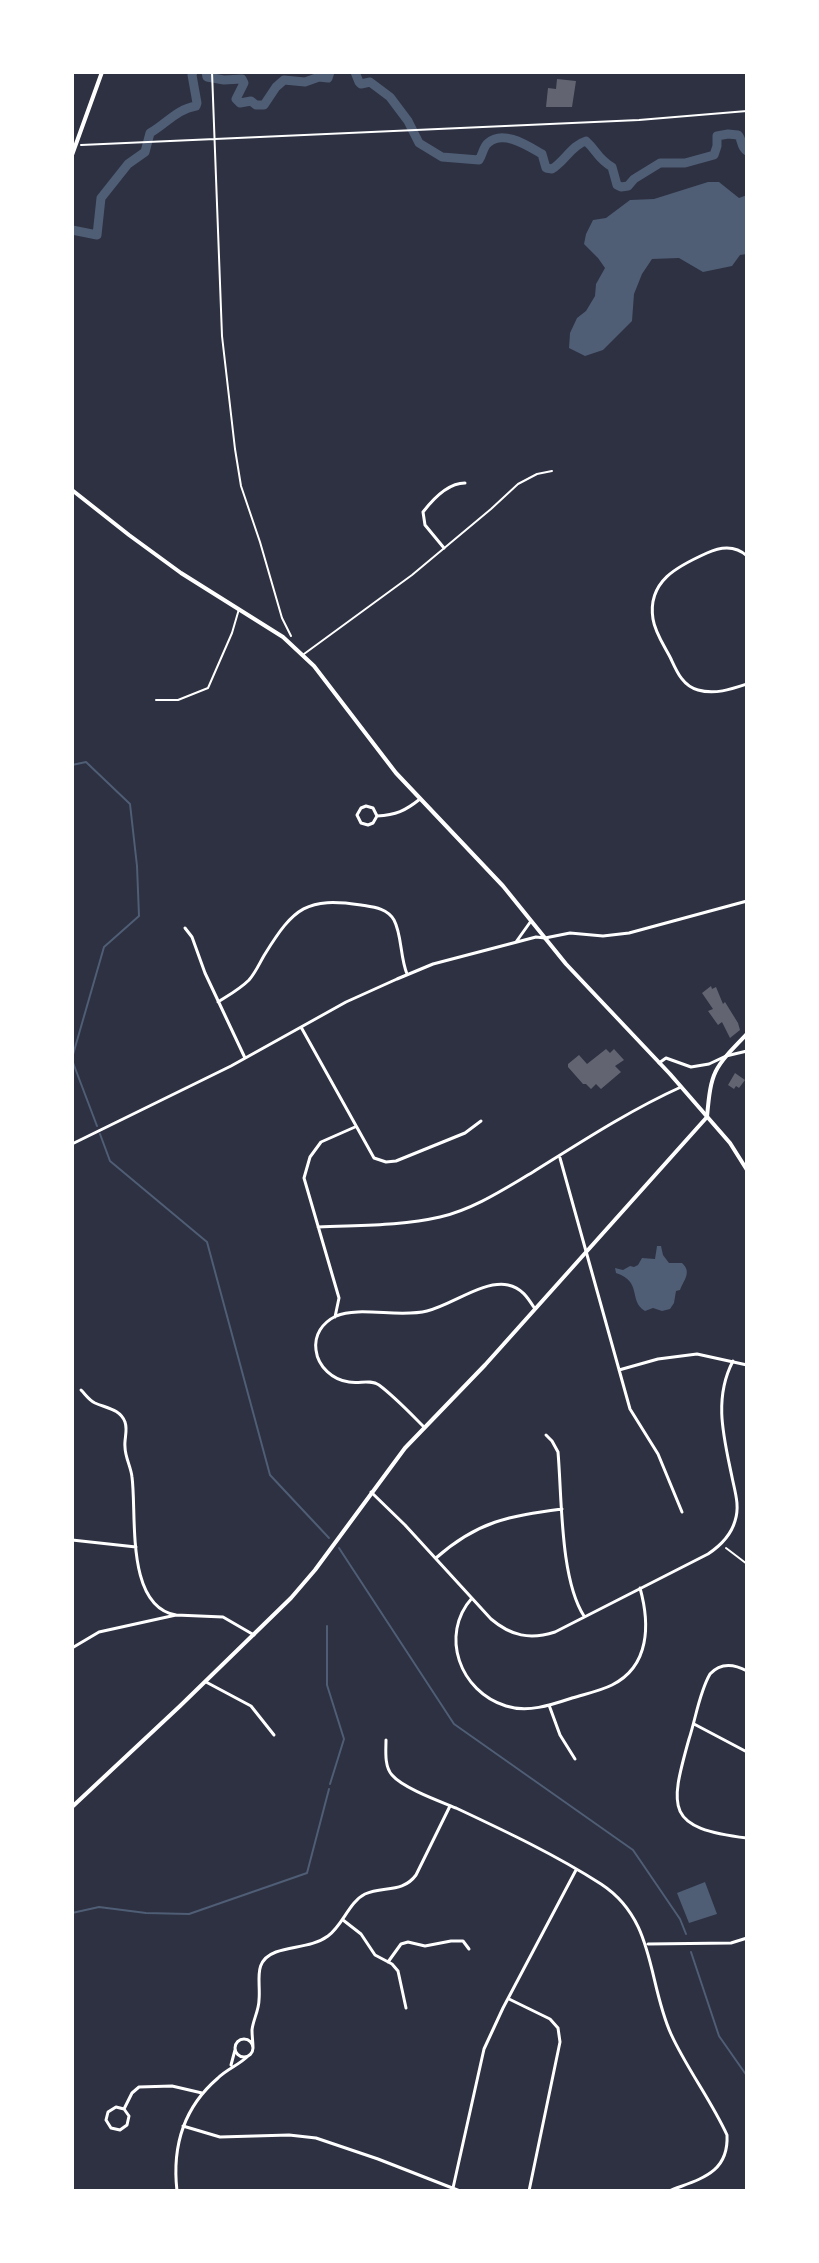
<!DOCTYPE html>
<style>
body{margin:0}
#map{position:relative;width:819px;height:2263px;overflow:hidden;background:#2d3142;font-family:Rubik,sans-serif}
canvas{display:block}
.frame{position:absolute;inset:0;border:74px solid #fff;pointer-events:none}
</style>
<div id="map">
<canvas width="819" height="2263"></canvas>
<div class="frame"></div>
</div>
<script>
const ctx = document.querySelector('canvas').getContext('2d');
ctx.lineJoin = 'round';
function paint(path, color) { ctx.fillStyle = color; ctx.fill(path, 'evenodd'); }
function stroke(path, color, width, dash) { ctx.strokeStyle = color; ctx.lineWidth = width; ctx.lineCap = dash ? 'butt' : 'round'; ctx.setLineDash(dash || []); ctx.stroke(path); }
paint(new Path2D(`
 M708 182H719L739 198 747 195V254L740 255 732 266 703 272 679 258 652 259 642 274 634 294 632 321 603 350 585 356 569 348 570 333 577 318 586 311 595 296 596 284 605 268 598 258 584 244 586 234 593 220 606 218 630 200 654 199Z
 M657 1246H661L663 1255 669 1263H682C692 1272 684 1280 680 1290L676 1291 674 1303 670 1309 662 1311 653 1308 645 1311C628 1301 643 1282 616 1273L615 1268 623 1270 630 1266 634 1267 638 1265 642 1258 655 1259Z
 M705 1882 717 1914 689 1923 677 1893Z`), '#4f5d75');
stroke(new Path2D(`
 M72 765 86 762 130 804 137 866 139 916 104 947 72 1058
 M72 1060 97 1126
 M100 1134 110 1161 207 1242 270 1475 329 1538
 M339 1548 454 1724 633 1850 680 1919 686 1934
 M327 1626V1685L344 1739 330 1784
 M72 1913 99 1907 146 1913 189 1914 307 1873 329 1789
 M691 1952 719 2036 747 2076`), '#4f5d75', 2);
stroke(new Path2D(`
 M206 72 207 77 224 80 242 79 244 83 236 99 240 103 251 101 256 105H264L276 87 284 80 305 82 319 77 328 78 330 72
 M355 72 359 82 361 84 370 82 390 97 408 121 419 143 442 157 479 160C483 154 483 147 488 143 503 129 528 146 542 154L546 168 552 169C565 161 572 145 586 141 598 152 597 158 612 167L617 185 621 187 628 186 634 179 660 163H685L714 155 717 146V136L728 134 738 135C743 140 740 147 747 151
 M72 230 97 235 101 198 128 164 145 152 150 133C166 124 177 109 196 106L197 103 192 75 193 72`), '#4f5d75', 9);
paint(new Path2D(`
 M557 79 576 81 572 107H546L548 88 556 89Z
 M711 986 712 989 716 987 723 1004 725 1002 738 1023 740 1030 730 1038 722 1022 718 1025 708 1011 713 1009 702 993Z
 M606 1049 610 1053 614 1049 624 1060 615 1066 621 1072 601 1089 596 1084 591 1089 586 1084H583L568 1067V1064L579 1055 587 1064Z
 M735 1073 745 1080 739 1088 736 1086 734 1089 728 1085Z`), '#626471');
stroke(new Path2D(`
 M212 72 222 336 235 449 241 486 260 542 282 618 291 636
 M81 145 639 120 747 111
 M726 1548 747 1564`), '#fff', 2);
stroke(new Path2D(`
 M304 654 412 575 491 509 518 484 537 474 552 471
 M156 700H178L208 688 232 633 239 609`), '#fff', 2);
stroke(new Path2D(`
 M444 548 425 525 423 512C433 499 448 483 465 483
 M747 556C735 545 720 547 707 553 678 566 647 581 653 619 655 633 665 647 671 659 677 672 683 686 698 690 715 695 732 689 747 684
 M377 816 373 808 366 806 361 808 357 815 361 823 368 825 373 823 377 816C396 815 405 811 420 799
 M185 928 192 937 205 973 245 1058
 M516 942 531 921
 M218 1002C229 995 240 989 249 980 256 972 260 962 265 954 294 907 307 897 361 905 373 907 387 908 394 920 402 935 400 957 407 974
 M301 1027 374 1158 386 1162 396 1161 465 1133 481 1121
 M659 1063 666 1058 691 1067 709 1064 726 1056 747 1051
 M72 1144 231 1066 346 1002 397 979 433 964 536 937 545 938 570 933 603 936 629 933 747 901
 M560 1158 630 1409 658 1454 682 1512
 M318 1227C358 1225 401 1226 440 1217 474 1209 504 1189 533 1172 581 1142 630 1110 681 1087
 M335 1317 339 1298 304 1178 310 1157 321 1142 355 1127
 M619 1370 658 1359 697 1354 747 1365
 M81 1390C86 1395 89 1400 95 1403 106 1408 120 1409 125 1422 128 1431 124 1439 125 1447 125 1457 131 1467 132 1477 137 1515 125 1606 176 1615
 M424 1427C410 1413 395 1397 379 1385 370 1379 360 1384 349 1382 333 1380 318 1367 316 1350 314 1335 322 1323 336 1316 359 1306 400 1318 427 1311 452 1305 483 1280 508 1285 522 1288 528 1298 535 1309
 M546 1435 552 1441 558 1452C562 1498 560 1579 584 1616
 M371 1492 405 1525 491 1619C511 1636 530 1640 555 1632L708 1554C720 1546 731 1535 735 1521 740 1506 735 1492 732 1477 724 1438 713 1399 733 1361
 M72 1540 136 1547
 M436 1558C478 1521 509 1516 562 1509
 M472 1598C439 1635 460 1692 506 1706 528 1713 551 1705 572 1698 585 1694 600 1691 612 1685 650 1666 650 1624 640 1588
 M72 1648 99 1632 176 1615 223 1617 254 1635
 M747 1671C734 1664 721 1662 710 1674 699 1693 696 1718 689 1739 669 1810 666 1828 747 1838
 M206 1682 251 1706 274 1735
 M549 1705 560 1735 575 1759
 M694 1724 747 1752
 M386 1740C386 1750 384 1766 392 1775 403 1788 439 1801 456 1808 505 1831 556 1855 601 1884 656 1920 647 1981 671 2034 687 2069 711 2100 727 2135 729 2174 699 2179 669 2191
 M343 1920 361 1934 375 1955 392 1964 398 1971 406 2008
 M648 1944 731 1943 747 1938
 M388 1962 401 1944 408 1942 425 1946 451 1941H463L469 1949
 M509 1999 550 2019 558 2028 560 2042 529 2191
 M235 2048a9 9 0 1 1 18 0a9 9 0 1 1-18 0Z
 M253 2048C253 2042 252 2036 252 2030 253 2020 259 2010 259 2000 261 1981 252 1961 276 1952 293 1946 313 1947 328 1936 343 1925 349 1902 365 1894 383 1886 403 1893 416 1875L450 1806
 M231 2065 235 2050
 M124 2109 116 2107 108 2112 106 2120 111 2128 120 2130 127 2125 129 2116 124 2109 132 2093 139 2087 172 2086 202 2093
 M183 2126 220 2137 289 2135 316 2138 378 2159 460 2191
 M453 2188 484 2049 503 2008 576 1870
 M177 2191C172 2147 183 2108 218 2078 227 2069 239 2065 248 2056`), '#fff', 3);
stroke(new Path2D(`
 M72 155 102 72
 M72 1807 180 1706 291 1598 315 1570 405 1448 485 1365 707 1117C711 1070 714 1068 747 1034`), '#fff', 4);
stroke(new Path2D(`
 M72 490 129 535 181 573 283 637 314 666 396 773 503 886 566 964 670 1074 730 1143 747 1170`), '#fff', 4);
</script>
